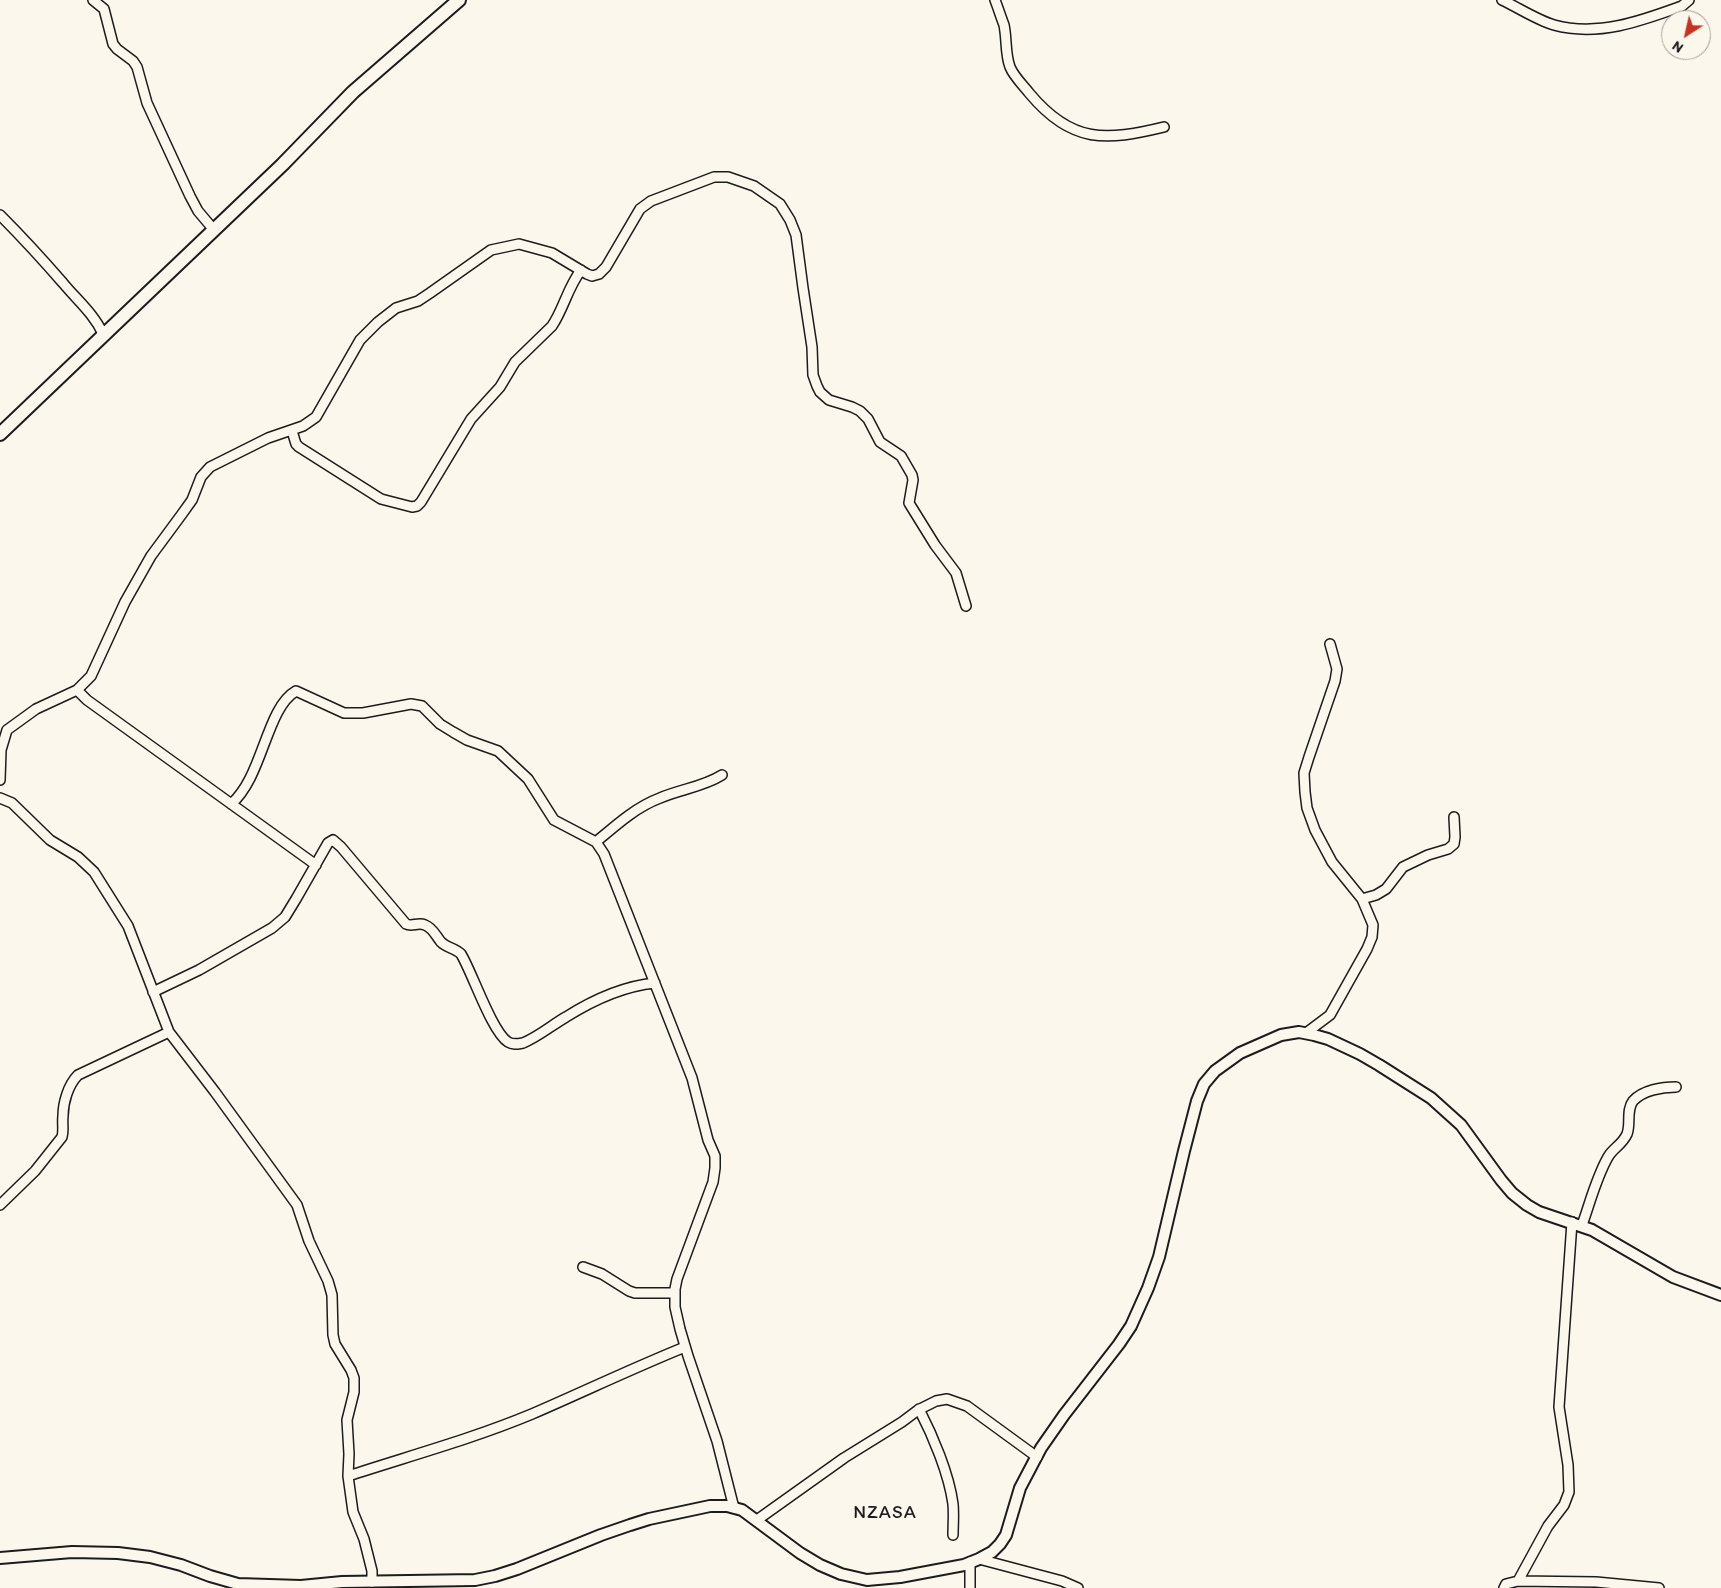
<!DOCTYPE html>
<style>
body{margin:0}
#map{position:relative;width:1721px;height:1588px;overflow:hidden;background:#fbf7ec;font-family:Itim,sans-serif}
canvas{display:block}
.north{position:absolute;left:1661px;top:10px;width:50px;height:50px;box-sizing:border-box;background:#fbf7ec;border:1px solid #a29f99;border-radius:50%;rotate:215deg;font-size:14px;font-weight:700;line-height:20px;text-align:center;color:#1c1c1c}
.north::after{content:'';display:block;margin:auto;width:18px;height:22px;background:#c8321e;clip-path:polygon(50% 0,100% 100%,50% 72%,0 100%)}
</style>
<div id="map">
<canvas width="1721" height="1588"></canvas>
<div class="north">N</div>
</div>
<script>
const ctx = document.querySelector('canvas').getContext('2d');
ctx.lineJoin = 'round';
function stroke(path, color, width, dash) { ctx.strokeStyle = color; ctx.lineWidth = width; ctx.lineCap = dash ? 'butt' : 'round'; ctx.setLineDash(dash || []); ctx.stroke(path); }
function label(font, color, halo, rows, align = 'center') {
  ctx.font = font + ' Itim,sans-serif'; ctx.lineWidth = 4; ctx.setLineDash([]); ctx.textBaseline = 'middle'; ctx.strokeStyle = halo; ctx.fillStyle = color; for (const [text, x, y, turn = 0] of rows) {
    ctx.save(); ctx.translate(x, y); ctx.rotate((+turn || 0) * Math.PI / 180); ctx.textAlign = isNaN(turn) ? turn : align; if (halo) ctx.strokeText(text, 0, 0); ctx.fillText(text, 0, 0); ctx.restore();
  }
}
const minor = new Path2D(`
 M93 0 104 9 113 44 117 49 133 61 137 67 147 103 190 196 198 211 214 230
 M995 0C998 8 1001 17 1004 25 1007 39 1005 54 1010 67 1014 77 1024 86 1030 94 1072 144 1106 141 1164 127
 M1502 0C1519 8 1537 20 1554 25 1598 37 1641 21 1682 6L1689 0
 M0 215C22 237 43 260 63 283 77 300 94 314 103 334
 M292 431 296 444 299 447 381 499 412 507 417 506 421 502 471 419 500 387 515 362 552 326C564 308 567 289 581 270
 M77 690 87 700 316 865
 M0 780 1 750 7 730 36 709 77 690 91 676 125 602 151 556 182 514 192 500 201 477 210 467 268 438 303 426 316 417 360 340 378 322 396 308 418 301 430 293 491 250 519 244 552 253 587 274 592 276 599 274 606 267 640 209 651 201 714 177H728L754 186 780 204 790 220 796 235 803 288 812 347 813 375 817 386 820 392 829 400 852 407 860 411 868 419 880 442 901 456 912 475 913 480 909 503 935 545 956 573 966 606
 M0 798 12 803 50 840 78 857 94 872 128 926 169 1032 215 1092 297 1205 309 1241 328 1281 332 1295 333 1335 335 1344 351 1370 354 1378V1392L347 1420 349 1454 348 1476 353 1512 364 1539 372 1571V1582
 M231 804C263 777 266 708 296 691L344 713H363L411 704 422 706 440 724 453 732 467 740 498 751 528 779 554 820 596 842 604 854 692 1078 708 1140 715 1156V1168L713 1182 677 1279 675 1289V1307L680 1329 688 1356 717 1441 734 1508
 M596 842C616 825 636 807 660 798 681 789 703 787 722 775
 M1362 899 1376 895 1386 889 1403 867 1428 855 1448 849 1454 844 1455 837 1454 817
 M153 992 199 970 272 928 285 917 296 899 328 843 333 840 341 847 406 924C412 927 418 922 425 925 433 928 436 936 441 942 447 948 455 948 461 954 472 972 492 1032 508 1042 513 1045 517 1044 523 1043 538 1037 552 1025 566 1017 593 1000 624 986 655 983
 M1306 1033 1330 1015 1367 949 1372 937 1373 925 1362 899 1332 862 1315 830 1307 808 1305 792 1304 773 1309 757 1335 681 1337 669 1330 644
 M0 1205 35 1171 62 1137C64 1130 62 1123 63 1116 63 1103 68 1085 78 1075L169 1032
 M1582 1225C1590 1203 1596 1178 1608 1157 1613 1148 1622 1145 1627 1134 1631 1124 1626 1110 1633 1101 1643 1090 1662 1087 1676 1087
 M583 1267 602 1274 629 1291 635 1293H675
 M919 1409C933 1436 949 1474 953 1504 954 1514 953 1525 953 1535
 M348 1476C409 1456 472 1439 532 1414 583 1392 633 1368 685 1347
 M757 1520 844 1458 902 1422 918 1410 936 1401 947 1399 967 1406 1037 1457
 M979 1559 1062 1581 1078 1588
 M970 1562V1588
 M1518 1581 1548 1526 1564 1505 1569 1492 1568 1465 1559 1407 1572 1222
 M1504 1588 1506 1584 1518 1581 1596 1582 1659 1588`);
const tertiary = new Path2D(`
 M0 1558 72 1552 118 1553 150 1557 181 1565 210 1576 238 1584 301 1586 342 1582 475 1580 495 1576 517 1569 601 1535 630 1525 649 1519 710 1506H727L742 1510 800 1553 820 1565 841 1574 867 1580 900 1577 964 1565 979 1559 992 1552 1000 1544 1006 1535 1020 1488 1041 1448 1064 1415 1119 1344 1131 1326 1148 1288 1159 1257 1184 1151 1197 1101 1204 1084 1215 1071 1240 1053 1281 1035 1299 1032 1314 1035 1328 1039 1360 1054 1379 1065 1431 1098 1461 1125 1501 1180 1512 1193 1527 1205 1539 1212 1592 1230 1673 1277 1721 1295`);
const secondary = new Path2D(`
 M0 434 282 165 353 92 459 0`);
stroke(minor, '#1c1c1c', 12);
stroke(tertiary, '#1c1c1c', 14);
stroke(secondary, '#1c1c1c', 16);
stroke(minor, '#fbf7ec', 9);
stroke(tertiary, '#fbf7ec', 10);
stroke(secondary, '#fbf7ec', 12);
ctx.letterSpacing = '1px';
label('19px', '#1c1c1c', '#fbf7ec', [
 ["NZASA",885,1513]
]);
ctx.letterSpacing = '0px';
</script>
